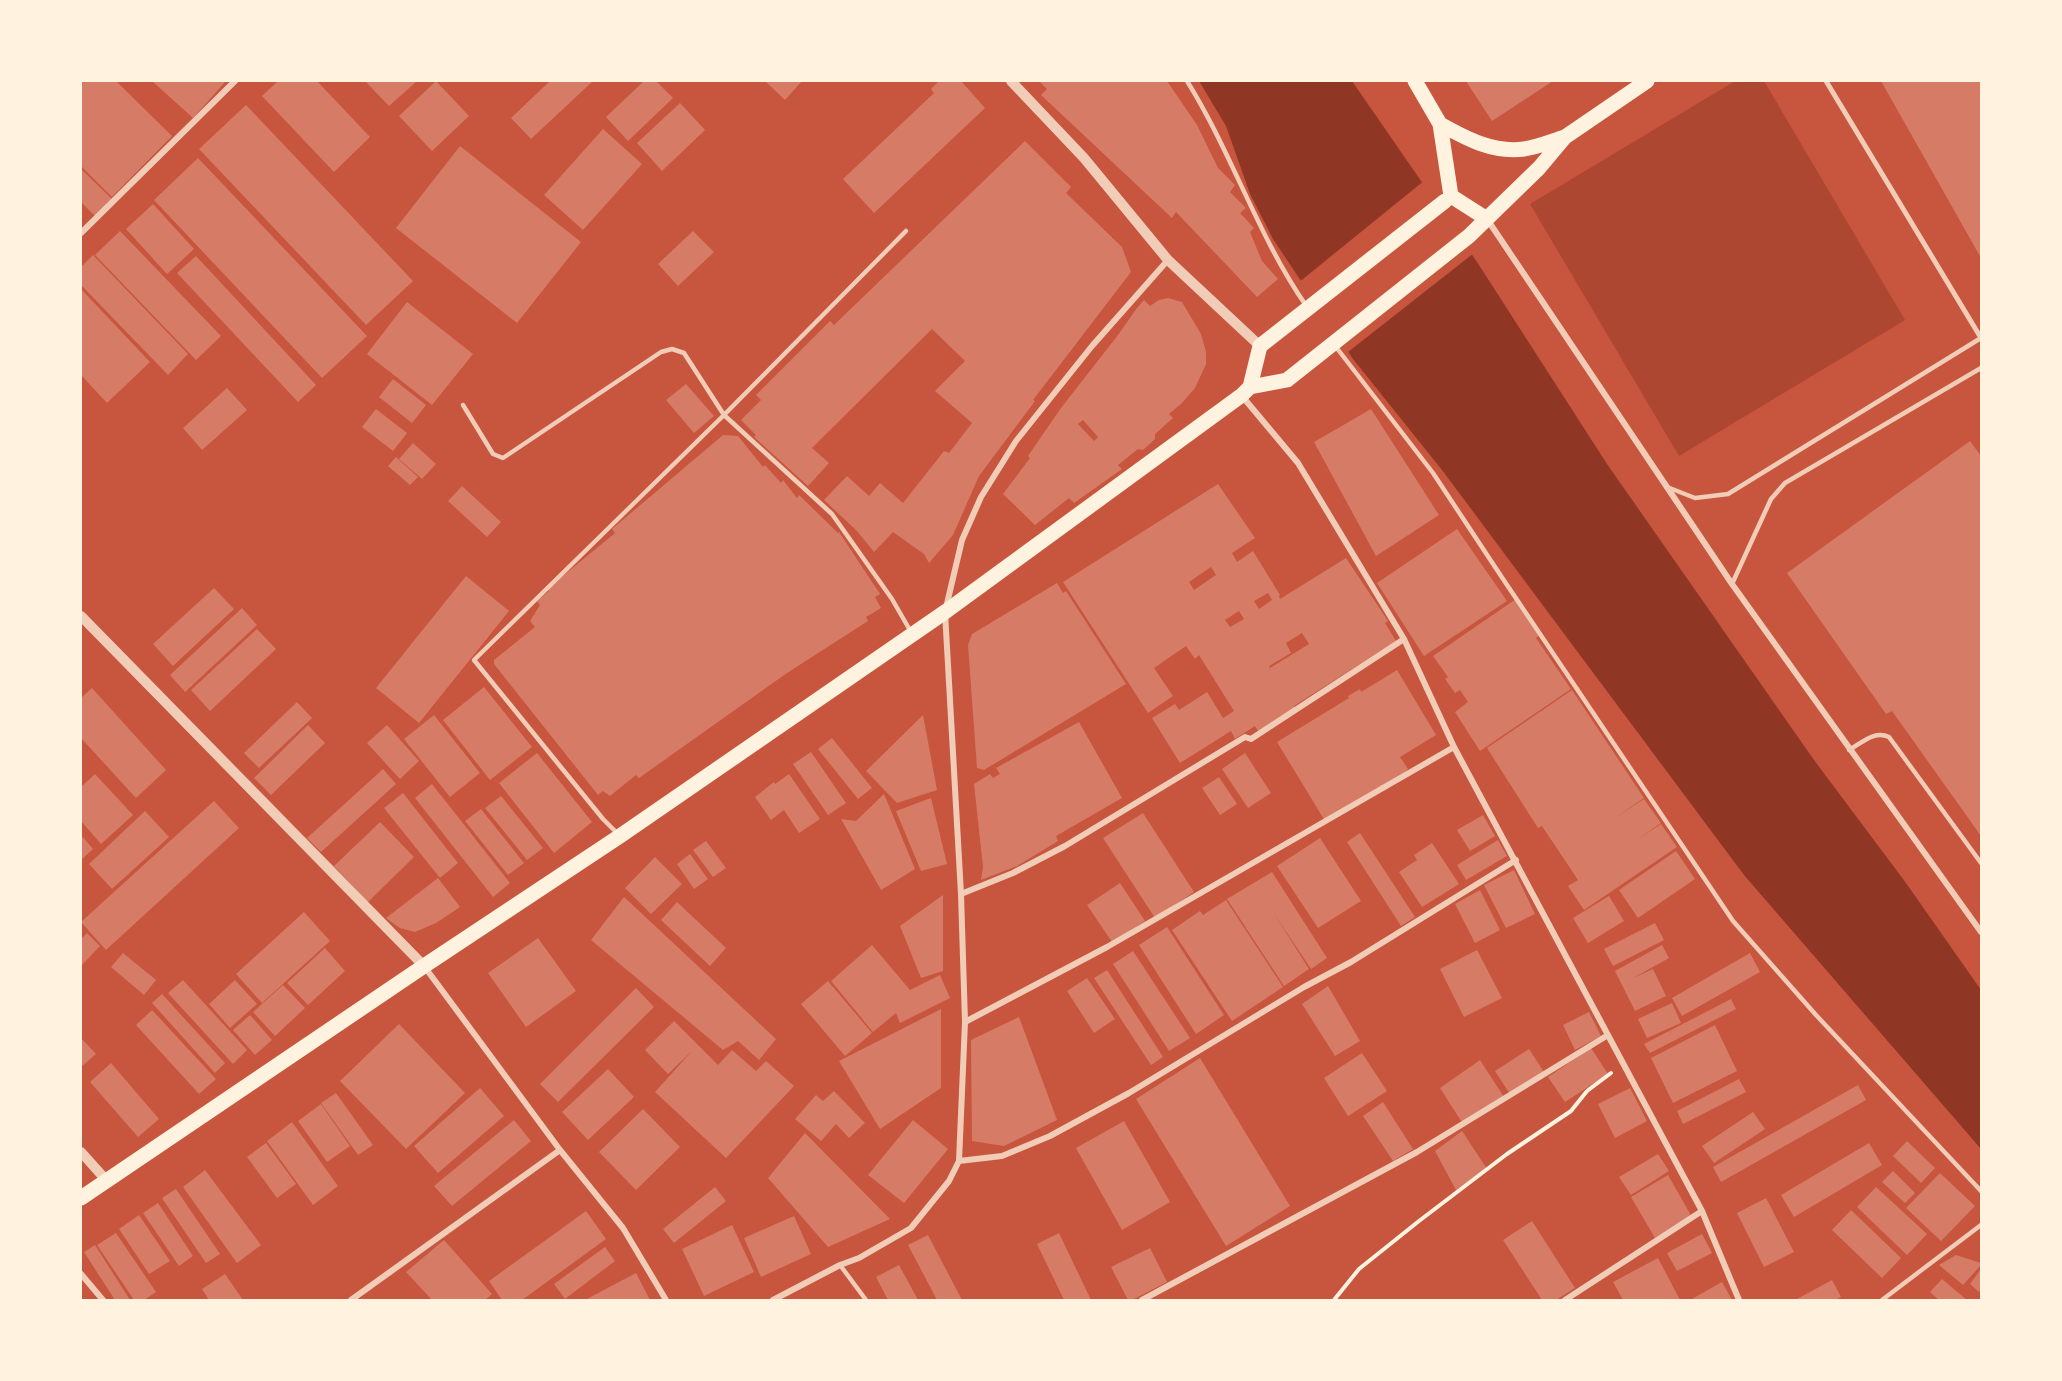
<!DOCTYPE html>
<style>
body{margin:0}
#map{position:relative;width:2062px;height:1381px;overflow:hidden;background:#c8553d;font-family:"Space Grotesk",sans-serif}
canvas{display:block}
.frame{position:absolute;inset:0;border:82px solid #fff3e0;pointer-events:none}
</style>
<div id="map">
<canvas width="2062" height="1381"></canvas>
<div class="frame"></div>
</div>
<script>
const ctx = document.querySelector('canvas').getContext('2d');
ctx.lineJoin = 'round';
function paint(path, color) { ctx.fillStyle = color; ctx.fill(path, 'evenodd'); }
function stroke(path, color, width, dash) { ctx.strokeStyle = color; ctx.lineWidth = width; ctx.lineCap = dash ? 'butt' : 'round'; ctx.setLineDash(dash || []); ctx.stroke(path); }
paint(new Path2D(`
 M1735 81H1764L1905 320 1679 456 1530 204Z`), '#ae4732');
paint(new Path2D(`
 M1199 81H1352L1477 262 1607 464 1814 760 1906 883 1981 990V1149L1744 875 1442 470 1353 359 1273 239 1250 194 1226 126Z`), '#8f3625');
paint(new Path2D(`
 M1425 180 1474 253 1348 352 1324 322 1298 283Z`), '#c8553d');
paint(new Path2D(`
 M81 81H116L172 136 112 197 81 166Z
 M152 81H226L193 118Z
 M278 81H317L370 137 334 172 262 96Z
 M365 81H417L389 106Z
 M436 81 469 116 432 151 399 116Z
 M550 81H593L531 139 511 118Z
 M644 81H656L673 98 628 141 606 117Z
 M765 81H802L785 100Z
 M939 81H961L985 108 874 213 843 179 934 93 931 89Z
 M1039 81H1167L1197 125 1218 168 1235 185 1230 192 1246 208 1240 213 1254 228 1250 232 1262 261 1278 279 1257 297 1176 212 1172 218 1041 95 1047 89Z
 M1466 81H1553L1492 121Z
 M1881 81H1981V258Z
 M680 103 705 130 662 171 637 143Z
 M246 105 413 281 366 325 199 149Z
 M603 129 642 164 583 230 544 195Z
 M1025 141 1071 187 1066 193 1122 247 1131 272 1033 400 1035 401 979 476 953 535 929 563 924 554 893 532 874 552 857 531 824 500 847 476 869 496 880 483 903 503 944 451 949 453 972 423 935 391 965 361 932 329 812 448 829 463 808 486 754 437 756 435 741 420 761 400 756 395 830 321 834 325Z
 M460 146 581 242 517 323 396 228Z
 M198 158 367 336 322 378 154 200Z
 M81 169 113 200 96 217 81 202Z
 M153 204 194 249 167 274 126 229Z
 M120 231 221 336 196 360 95 255Z
 M693 231 714 252 678 286 658 264Z
 M93 255 188 354 168 375 81 285V267Z
 M196 256 316 385 298 402 177 273Z
 M81 289 150 362 107 403 81 375Z
 M1168 298 1182 302 1201 334 1206 352V364L1195 388 1182 403 1169 414 1173 418 1155 434V439L1143 450 1138 449 1118 465 1122 469 1074 503 1069 498 1035 525 1003 494 1030 458 1028 456 1061 408 1118 335 1137 308 1144 300 1150 306 1159 300ZM1083 420 1098 437 1094 441 1078 424Z
 M407 302 473 354 432 405 367 354Z
 M393 379 426 405 412 423 379 397Z
 M686 384 714 416 694 433 666 400Z
 M227 388 247 410 202 450 183 428Z
 M376 409 407 433 393 451 362 427Z
 M1371 409 1439 515 1376 556 1314 442Z
 M723 435 738 436 763 467 765 465 781 483 783 480 797 498 799 495 838 533 839 532 880 594 875 597 881 608 866 617 868 621 787 673 639 778 636 775 610 796 603 791 598 795 494 664V660L535 627 530 621 540 605 537 601 549 591 547 589 615 533 612 529Z
 M1970 441 1981 456V836L1892 711 1886 714 1787 573Z
 M413 443 436 464 422 479 399 459Z
 M396 457 418 477 410 485 388 466Z
 M1218 484 1255 538 1232 553 1237 562 1253 551 1280 595 1279 596 1280 599 1346 558 1388 621 1385 623 1396 641 1294 706 1295 708 1258 731 1255 726 1235 739 1231 731 1180 763 1152 718 1175 704 1179 710 1207 692 1223 718 1234 711 1199 655 1195 659 1186 646 1154 668 1173 696 1148 713 1063 582ZM1211 567 1216 575 1194 590 1189 582ZM1268 593 1272 600 1259 609 1254 601ZM1239 611 1244 619 1230 627 1225 620ZM1302 633 1309 644 1270 668 1269 666 1291 653 1286 643Z
 M462 486 501 522 487 537 448 501Z
 M1457 529 1507 601 1424 656 1377 583Z
 M466 576 509 611 419 723 376 688Z
 M1057 583 1063 593 1066 591 1126 684 984 770 977 768 968 645 972 634Z
 M214 588 234 609 173 666 153 644Z
 M1516 599 1540 635 1536 638 1571 689 1480 751 1455 712 1468 702 1460 690 1455 693 1445 679 1448 677 1433 656Z
 M242 608 257 625 185 692 170 675Z
 M257 629 276 649 210 711 191 690Z
 M1397 670 1436 735 1400 757 1408 769 1404 773 1325 821 1277 742 1349 698 1348 696 1360 689 1361 692Z
 M484 687 532 747 490 780 443 720Z
 M92 688 166 770 136 798 81 738V698Z
 M1572 690 1644 798 1613 819 1644 799 1661 823 1637 840 1661 824 1677 847 1584 910 1568 886 1578 880 1542 826 1538 828 1487 748Z
 M297 702 312 718 259 768 244 753Z
 M434 715 480 773 450 797 404 739Z
 M923 715 937 790 897 803 866 771Z
 M1079 722 1122 798 1056 836 1058 841 1017 866 981 880 983 867 974 784 990 774 993 778 1000 774 996 768Z
 M308 725 325 743 271 795 254 778Z
 M387 725 419 761 400 779 367 743Z
 M832 738 872 788 858 799 818 749Z
 M811 752 846 803 828 815 793 764Z
 M537 753 592 822 554 853 499 783Z
 M1245 753 1271 793 1248 808 1222 769Z
 M383 769 396 784 321 852 307 838Z
 M95 774 133 815 101 844 81 821V787Z
 M789 774 820 819 799 833 784 810 771 820 755 797 774 782 775 784Z
 M1219 777 1237 804 1220 815 1202 788Z
 M432 784 510 883 493 897 415 798Z
 M403 793 458 863 440 878 384 808Z
 M884 794 915 869 881 890 841 819 856 821Z
 M501 796 543 848 527 860 485 808Z
 M931 798 947 864 921 871 896 811Z
 M214 801 239 828 106 950 81 922Z
 M481 809 524 863 508 875 465 821Z
 M145 811 169 837 112 889 89 864Z
 M1143 813 1194 892 1155 918 1103 838Z
 M1483 815 1495 836 1470 851 1457 830Z
 M380 822 414 857 368 902 334 866Z
 M1360 833 1415 917 1401 926 1347 842Z
 M81 835 93 849 81 860Z
 M1320 838 1361 901 1318 928 1277 866Z
 M1498 840 1507 856 1466 880 1457 865Z
 M706 841 726 868 713 877 693 850Z
 M1432 843 1459 884 1422 907 1399 872 1417 860 1414 855Z
 M1676 851 1695 879 1638 918 1619 890Z
 M690 854 708 879 694 889 677 864Z
 M655 857 682 884 651 914 625 888Z
 M1514 870 1535 914 1506 928 1484 885Z
 M1272 872 1327 958 1311 969 1273 912 1309 969 1284 986 1227 899Z
 M438 878 460 907 436 923 415 932 400 928 386 918Z
 M1120 883 1145 921 1112 942 1087 905Z
 M1480 890 1500 930 1475 943 1455 904Z
 M943 895V971L921 978 900 926Z
 M1609 896 1624 921 1588 943 1573 918Z
 M624 897 776 1039 759 1060 738 1041 723 1050 591 940Z
 M1226 900 1283 987 1232 1021 1172 930 1200 911 1203 915Z
 M677 902 726 948 710 966 661 920Z
 M304 912 330 941 262 1003 236 974Z
 M1655 923 1664 940 1613 966 1604 949Z
 M1167 927 1224 1015 1196 1034 1139 945Z
 M87 933 100 946 81 966V939Z
 M538 938 576 991 526 1027 488 973Z
 M872 945 910 990 940 975 950 998 900 1023 896 1013 873 1032 831 981Z
 M1662 945 1669 958 1633 978 1653 969 1666 996 1635 1011 1615 971Z
 M325 948 345 971 308 1005 287 983Z
 M1477 950 1502 998 1464 1017 1440 969Z
 M1133 951 1190 1038 1169 1051 1113 964Z
 M123 953 156 980 144 995 111 967Z
 M1750 953 1760 972 1682 1016 1672 998Z
 M1107 970 1163 1057 1151 1065 1094 978Z
 M1087 978 1115 1019 1094 1033 1067 991Z
 M183 980 247 1050 233 1064 168 993Z
 M235 980 257 1004 230 1028 209 1004Z
 M828 981 872 1033 845 1056 801 1004Z
 M283 985 305 1008 275 1036 253 1012Z
 M1328 986 1360 1041 1335 1056 1302 1004Z
 M636 988 654 1007 558 1102 540 1084Z
 M162 994 225 1063 215 1073 152 1003Z
 M1731 999 1736 1009 1650 1053 1644 1044Z
 M1672 1003 1681 1023 1647 1038 1638 1019Z
 M941 1009V1088L880 1129 839 1061Z
 M152 1010 216 1079 199 1094 136 1025Z
 M1589 1012 1601 1036 1575 1050 1563 1025Z
 M250 1015 272 1040 255 1055 233 1030Z
 M1019 1017 1057 1120 1004 1146 972 1141 971 1040Z
 M674 1021 718 1065 732 1050 756 1071 766 1061 794 1086 726 1158 655 1092 692 1051 668 1074 645 1050Z
 M399 1024 465 1093 406 1149 340 1081Z
 M1715 1025 1737 1071 1673 1103 1651 1058Z
 M81 1038 96 1054 81 1067Z
 M1591 1048 1608 1074 1565 1102 1548 1077Z
 M1529 1049 1544 1072 1510 1094 1495 1071Z
 M1362 1053 1387 1091 1348 1116 1324 1078Z
 M1200 1058 1290 1206 1226 1246 1136 1099Z
 M1480 1060 1504 1097 1463 1124 1440 1088Z
 M111 1063 159 1119 138 1137 90 1082Z
 M608 1069 634 1097 588 1140 562 1112Z
 M1739 1079 1746 1092 1683 1124 1677 1111Z
 M1858 1085 1866 1100 1721 1182 1713 1167Z
 M480 1088 504 1116 438 1173 414 1146Z
 M1630 1088 1647 1121 1615 1138 1598 1104Z
 M834 1091 865 1123 849 1138 836 1124 821 1141 795 1119 816 1095 823 1101Z
 M336 1093 373 1145 358 1155 321 1103Z
 M1383 1102 1413 1149 1393 1161 1363 1116Z
 M321 1104 350 1146 327 1162 298 1121Z
 M643 1109 680 1147 636 1190 599 1152Z
 M1753 1112 1765 1129 1714 1163 1702 1146Z
 M514 1120 531 1141 452 1206 434 1186Z
 M913 1120 948 1149 904 1203 868 1175Z
 M1124 1121 1170 1202 1122 1230 1076 1148Z
 M292 1122 338 1186 313 1205 267 1141Z
 M1462 1131 1487 1169 1456 1190 1435 1151Z
 M805 1133 890 1219 828 1247 768 1178Z
 M1907 1141 1935 1168 1921 1183 1893 1156Z
 M266 1143 296 1184 277 1198 247 1157Z
 M1869 1143 1882 1165 1794 1217 1781 1195Z
 M1658 1154 1669 1171 1631 1195 1619 1177Z
 M205 1170 261 1245 237 1263 183 1187Z
 M1893 1171 1915 1193 1905 1203 1882 1182Z
 M1940 1173 1975 1206 1941 1241 1906 1208Z
 M1668 1175 1692 1217 1655 1238 1631 1197Z
 M715 1187 726 1201 674 1243 663 1229Z
 M1876 1187 1927 1234 1907 1255 1857 1207Z
 M176 1189 220 1254 206 1263 162 1198Z
 M1766 1198 1794 1252 1764 1267 1737 1213Z
 M158 1203 193 1256 179 1266 143 1213Z
 M1851 1210 1901 1258 1882 1278 1832 1230Z
 M586 1211 606 1239 522 1300H502L489 1281Z
 M139 1215 170 1261 149 1274 119 1229Z
 M794 1216 811 1254 761 1277 744 1238Z
 M1532 1221 1575 1288 1556 1300H1542L1503 1240Z
 M732 1225 754 1272 704 1296 682 1249Z
 M116 1233 156 1292 144 1300H134L97 1245Z
 M1059 1233 1091 1300H1064L1037 1244Z
 M1702 1234 1712 1253 1677 1271 1667 1253Z
 M928 1235 962 1300H937L908 1245Z
 M444 1240 492 1294 485 1300H432L406 1272Z
 M95 1245 130 1300H115L84 1252Z
 M605 1247 615 1261 565 1299 554 1284Z
 M1150 1248 1167 1282 1132 1300H1128L1111 1267Z
 M1956 1255 1981 1263V1265L1963 1285 1939 1265Z
 M1658 1258 1680 1300H1623L1613 1282Z
 M899 1265 918 1300H888L876 1277Z
 M1981 1269V1289L1979 1292 1970 1284Z
 M636 1273 650 1300H585Z
 M225 1274 243 1300H209L202 1289Z
 M1942 1279 1967 1300H1939L1930 1292Z
 M1832 1280 1841 1297 1835 1300H1795Z
 M1722 1282 1732 1300H1690Z`), '#d67c66');
stroke(new Path2D(`
 M1334 1300 1359 1269 1419 1221 1507 1154 1571 1111 1587 1091 1611 1073`), '#fff3e0', 4);
stroke(new Path2D(`
 M1187 81C1232 153 1258 237 1307 307
 M1336 347 1433 473 1501 576 1733 921 1816 1015 1981 1191
 M463 405 493 454 503 458 661 352 672 349 684 353 724 415 832 514 892 599 911 632
 M1667 487 1695 498 1728 494 1981 338
 M1732 584 1771 499 1785 483 1981 368
 M1849 750C1862 743 1874 730 1889 737L1981 863
 M618 834 603 819 474 660 724 415 906 231
 M840 1265 866 1300
 M1882 1300 1981 1225`), '#f1ccb7', 4.5);
stroke(new Path2D(`
 M1826 81 1981 338`), '#f1ccb7', 5);
stroke(new Path2D(`
 M1487 219 1732 584 1981 932
 M81 233 235 81
 M1242 396 1298 463 1404 639 1454 747 1702 1211 1739 1300
 M961 894 1013 873 1065 846 1245 737 1251 739 1404 639
 M424 966 560 1150 623 1228 666 1300
 M965 1022 1107 947 1454 747
 M959 1161 1002 1156 1050 1136 1129 1093 1304 987 1351 962 1516 860
 M81 1274 103 1300
 M351 1300 560 1150
 M773 1300 840 1265 859 1258 911 1228 949 1181 959 1161 965 1022 961 894 945 612 962 540 981 497 1016 441 1092 346 1168 260
 M1142 1300 1417 1152 1608 1035
 M1565 1300 1702 1211`), '#f1ccb7', 6);
stroke(new Path2D(`
 M1011 81 1084 158 1168 260 1260 346
 M81 616 424 966
 M81 1152 107 1181`), '#f1ccb7', 10);
stroke(new Path2D(`
 M1415 81 1440 124 1451 196 1487 219
 M1440 124C1467 139 1493 153 1524 149 1538 147 1552 141 1565 137
 M1250 387 1287 380 1469 236 1539 168 1565 137 1647 81
 M81 1198 424 966 620 836 945 612 1242 395 1250 387 1260 346 1445 201`), '#fff3e0', 15);
</script>
